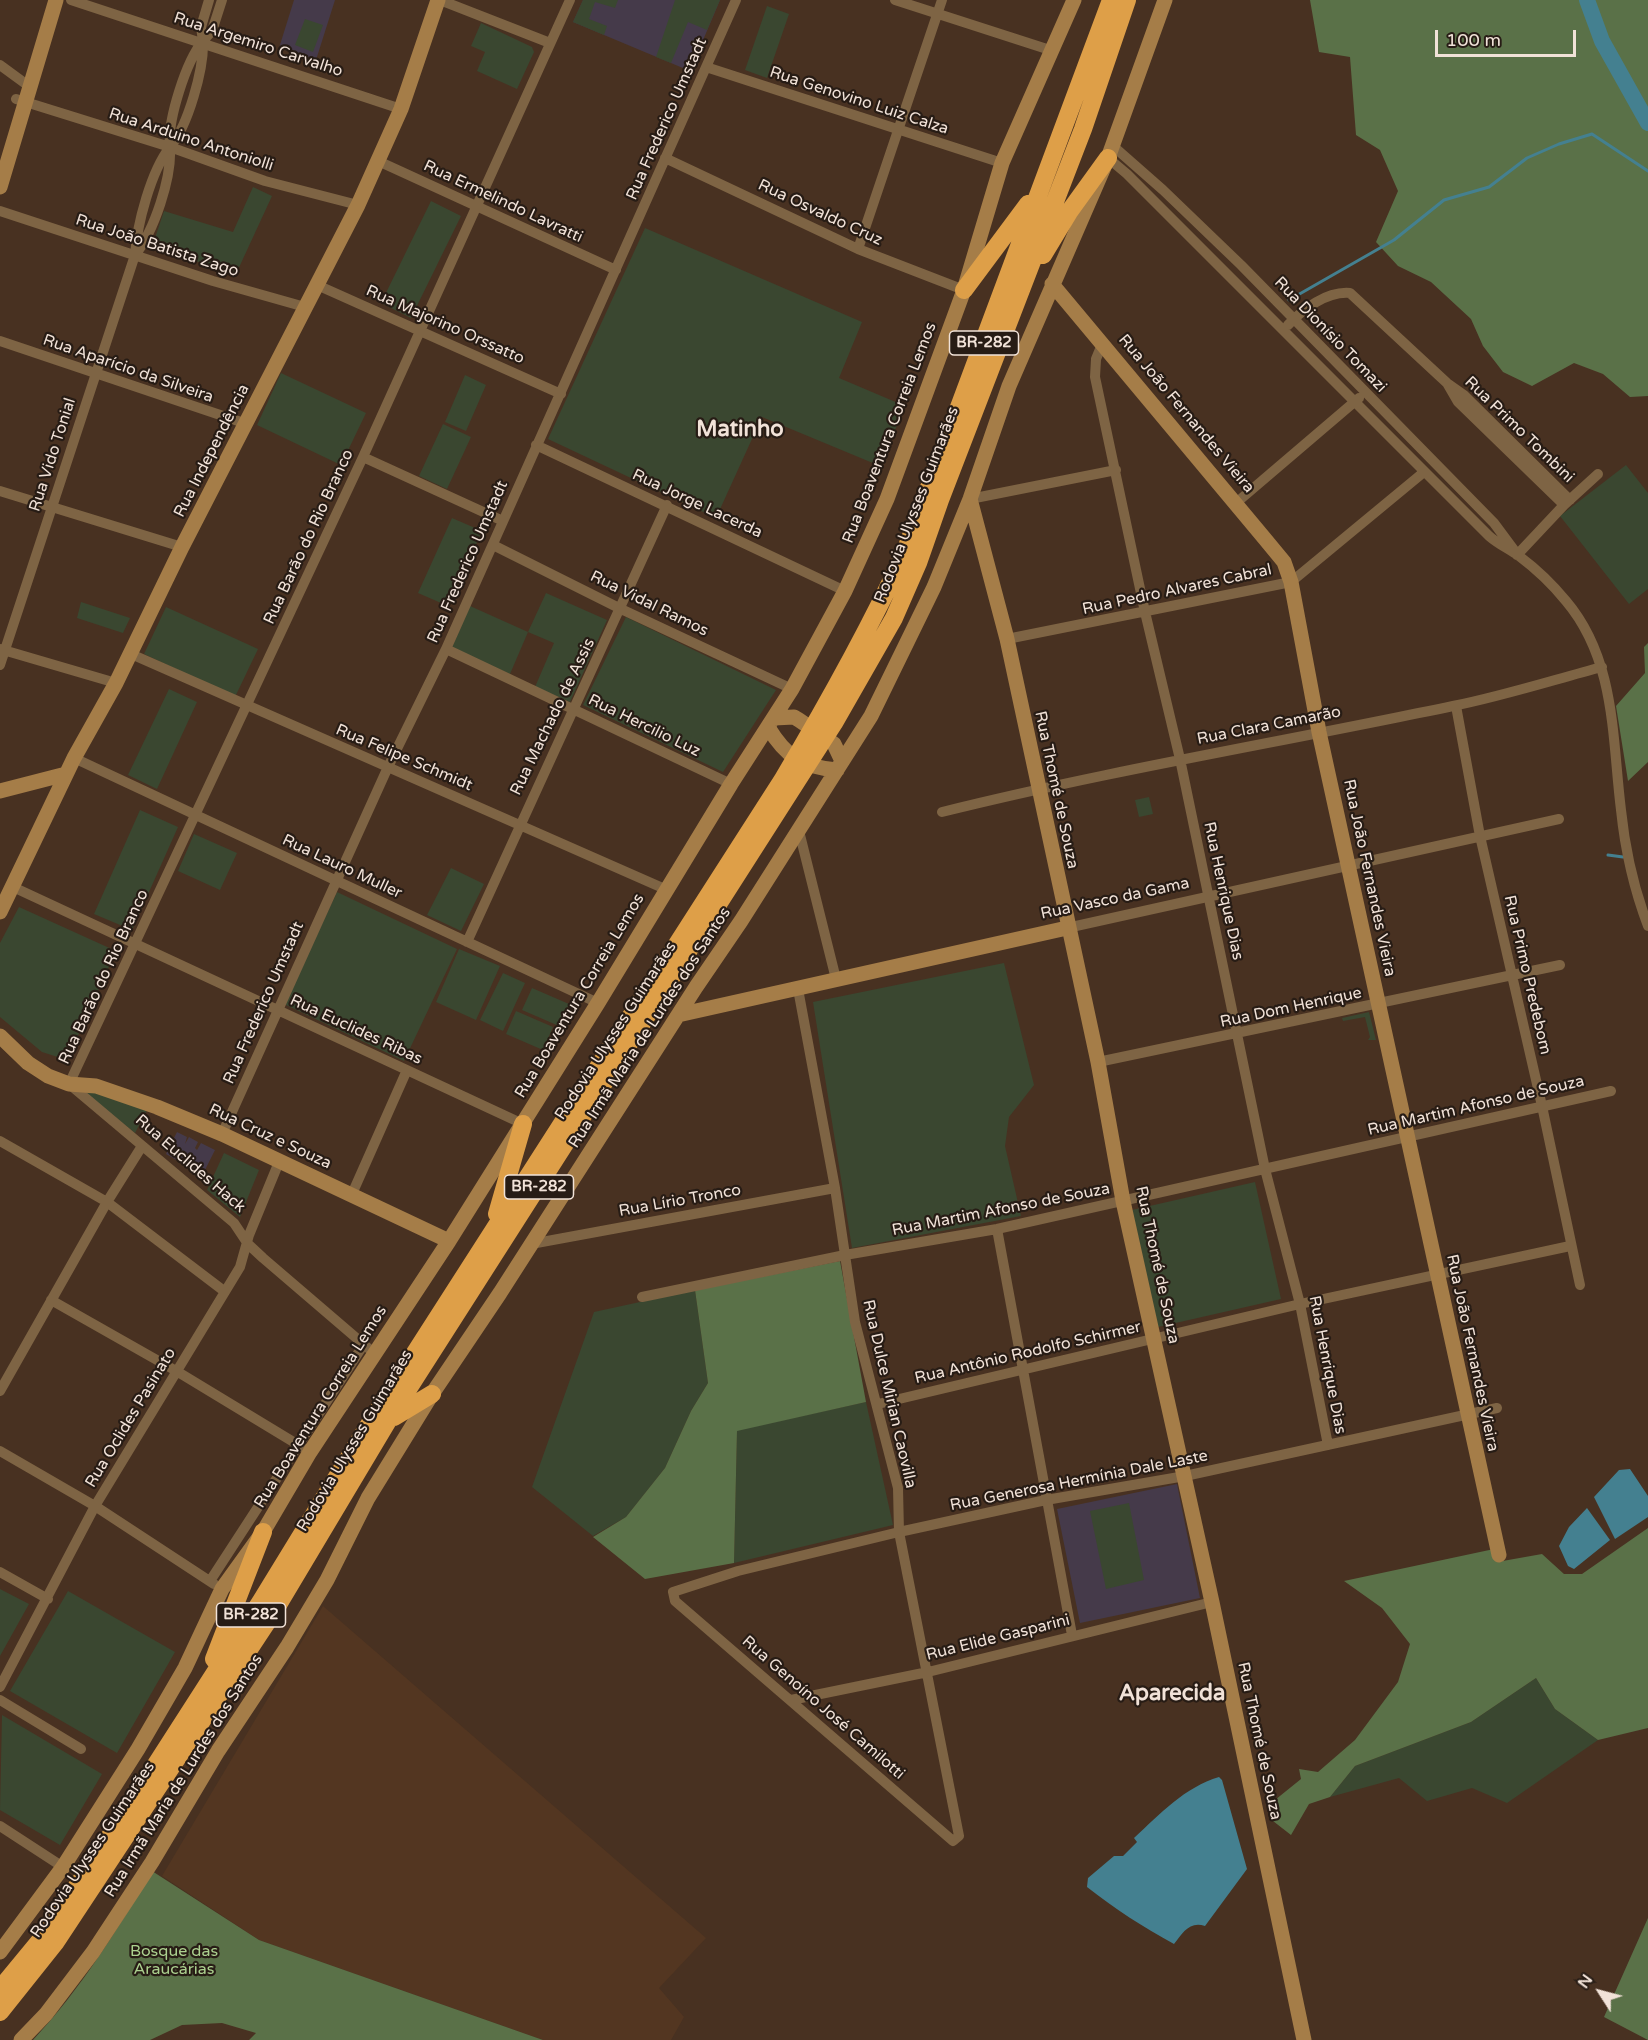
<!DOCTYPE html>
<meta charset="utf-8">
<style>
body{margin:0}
#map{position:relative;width:1648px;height:2040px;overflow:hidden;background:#483121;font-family:"Varela Round",sans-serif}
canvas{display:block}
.north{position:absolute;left:1570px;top:1962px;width:60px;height:60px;-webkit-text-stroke:4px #271c15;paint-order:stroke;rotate:306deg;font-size:16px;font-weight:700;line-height:24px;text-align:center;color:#f1e2d8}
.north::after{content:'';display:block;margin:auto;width:21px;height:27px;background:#f1e2d8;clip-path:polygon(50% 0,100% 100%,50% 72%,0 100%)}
.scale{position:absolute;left:1435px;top:30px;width:141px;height:27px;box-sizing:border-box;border:3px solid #f1e2d8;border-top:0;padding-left:8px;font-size:18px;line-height:21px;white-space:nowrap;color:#f1e2d8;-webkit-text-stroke:4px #271c15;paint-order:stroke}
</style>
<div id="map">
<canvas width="1648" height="2040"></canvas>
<div class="north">N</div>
<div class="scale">100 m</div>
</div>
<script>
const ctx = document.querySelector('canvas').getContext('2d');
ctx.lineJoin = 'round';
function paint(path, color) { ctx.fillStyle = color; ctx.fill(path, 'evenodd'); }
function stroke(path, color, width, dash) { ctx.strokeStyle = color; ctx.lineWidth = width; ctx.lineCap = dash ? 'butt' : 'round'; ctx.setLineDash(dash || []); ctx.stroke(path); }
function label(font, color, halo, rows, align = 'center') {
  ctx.font = font + ' "Varela Round",sans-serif'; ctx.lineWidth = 4.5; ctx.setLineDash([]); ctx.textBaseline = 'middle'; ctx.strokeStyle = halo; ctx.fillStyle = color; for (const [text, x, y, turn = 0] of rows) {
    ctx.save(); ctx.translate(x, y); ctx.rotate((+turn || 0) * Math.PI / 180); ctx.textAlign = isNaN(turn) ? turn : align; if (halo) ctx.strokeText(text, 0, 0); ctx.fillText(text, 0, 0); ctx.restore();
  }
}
paint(new Path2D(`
 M323 1606 706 1938 659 1988 684 2017 671 2040H543L259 1940 162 1876Z`), '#533621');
paint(new Path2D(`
 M294 0H335L316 60 279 48Z
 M583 0H720L690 71 573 22Z
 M177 1132 187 1137 185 1144 189 1137 198 1142 195 1148 197 1150 201 1143 215 1150 201 1178 192 1174 194 1167 189 1164 187 1166 166 1154Z
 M1177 1484 1200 1598 1080 1623 1057 1509Z`), '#453a4a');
paint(new Path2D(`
 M583 0H618L615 8 595 2 589 19 607 26 604 35 573 22Z
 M675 0H720L707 30 688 22 671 63 656 57Z
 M767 6 789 14 767 78 745 70Z
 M305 19 323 25 313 52 295 45Z
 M481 23 532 47 534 52 517 89 477 71 485 52 471 46Z
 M253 187 272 196 236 274 152 247 164 211 233 232Z
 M431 201 461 216 411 318 381 303Z
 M645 228 862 322 839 378 905 406 880 466 762 417 716 518 548 439Z
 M281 373 366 413 341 465 257 425Z
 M465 375 486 385 466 431 445 422Z
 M443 424 471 437 447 489 419 476Z
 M1626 465 1648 493V589L1629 604 1560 516Z
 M452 518 482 531 448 606 418 593Z
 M546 593 607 620 570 702 535 687 554 643 528 632 510 674 451 649 470 606 528 632Z
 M81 602 130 618 123 633 77 618Z
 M166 607 258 649 235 697 144 654Z
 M626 617 776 690 723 772 583 705Z
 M169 689 197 702 157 789 128 775Z
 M1149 797 1153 814 1139 817 1135 800Z
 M140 810 178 827 132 930 94 914Z
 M194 834 237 853 220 890 178 871Z
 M451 868 484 884 461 931 427 915Z
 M337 892 457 949 404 1061 284 1004Z
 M19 907 116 951 67 1060 42 1052 0 1017V943Z
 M459 949 500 966 476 1020 436 1002Z
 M1004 963 1034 1085 1009 1117 1005 1146 1021 1216 852 1248 813 1002Z
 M503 973 525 983 503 1031 480 1020Z
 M532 988 569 1004 559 1026 522 1010Z
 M516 1011 553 1027 543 1050 506 1034Z
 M1369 1012 1376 1040H1368L1370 1037 1365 1017 1343 1021 1342 1018Z
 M74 1085 147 1110 135 1133Z
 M224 1153 259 1170 240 1217 207 1190Z
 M1255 1182 1281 1299 1158 1327 1132 1210Z
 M695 1290 708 1383 691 1411 665 1468 626 1517 593 1536 532 1487 594 1312Z
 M866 1402 893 1525 734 1563 737 1430Z
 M1129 1503 1144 1580 1106 1589 1090 1511Z
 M0 1589 29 1604 0 1656Z
 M68 1591 175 1652 117 1753 10 1691Z
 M1536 1678 1555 1709 1598 1740 1507 1803 1472 1788 1427 1801 1399 1778 1330 1797 1355 1766 1471 1722Z
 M2 1715 102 1774 60 1845 0 1810Z`), '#3a4730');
paint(new Path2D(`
 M1310 0H1648V396L1630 397 1603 374 1574 363 1532 386 1503 372 1483 346 1471 319 1431 282 1398 266 1376 242 1398 191 1380 150 1356 135 1350 57 1319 52Z
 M1648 643V762L1628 781 1616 706 1645 673 1644 647Z
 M840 1261 866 1402 737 1431 734 1563 645 1579 593 1537 626 1517 665 1468 691 1411 708 1383 695 1290Z
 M1648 1528V1728L1598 1740 1555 1709 1536 1678 1471 1722 1355 1766 1330 1797 1309 1804 1291 1835 1273 1821 1270 1804 1301 1779 1299 1769 1318 1772 1355 1740 1398 1682 1410 1644 1382 1608 1344 1581 1494 1549 1497 1562 1542 1554 1564 1574H1582Z
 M152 1871 259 1940 543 2040H249L256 2033 222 2023 182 2025 150 2040H33C81 1989 117 1930 152 1871Z
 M1648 1918V2040L1604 2017Z`), '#5a7148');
paint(new Path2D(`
 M1630 1469 1648 1496V1517L1615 1539 1594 1497 1619 1470Z
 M1587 1508 1610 1540 1574 1569 1568 1566 1559 1546 1569 1527Z
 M1219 1777 1222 1780 1247 1869 1205 1926C1189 1921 1183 1933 1174 1944 1143 1927 1115 1909 1087 1887L1088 1878 1114 1856H1123L1137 1842 1134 1838C1160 1814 1185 1787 1219 1777Z`), '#448090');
stroke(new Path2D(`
 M1289 300 1394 240 1444 200 1489 187 1527 158 1559 144 1592 134 1648 171
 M1608 855 1623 857`), '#448090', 3);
stroke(new Path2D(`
 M1587 0 1602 41 1648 123`), '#448090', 16);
stroke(new Path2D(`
 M71 0 401 109
 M440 0 550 43
 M895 0 1050 50
 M0 65 30 87
 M706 67 1002 163
 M16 99 170 147 265 181 358 205
 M1113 146 1163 190 1241 265 1494 523 1517 554
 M665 158 858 249 964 290
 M1108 158 1127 174 1489 536C1498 544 1509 549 1519 556 1535 568 1553 585 1566 601 1616 660 1612 738 1621 810 1625 849 1634 889 1648 926
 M378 161 616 270
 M0 211 213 281 305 307
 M858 249 942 0
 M135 255C154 231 172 178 170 147 188 126 204 69 203 41L212 31 222 0
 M317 285 561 394
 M1288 325C1303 309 1327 291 1350 293L1447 383 1464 395 1570 500
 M0 341 247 424
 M1103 342 1096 359 1095 377 1145 612 1180 759 1265 1169 1300 1304 1328 1445
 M1447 383 1458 402 1564 505
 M536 445 845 591
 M363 457 503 521
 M0 491 182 547
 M970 499 1116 470
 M1236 503 1359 398
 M493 545 621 609 792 689
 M1517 555 1564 505 1598 474
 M1007 639 1291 582 1424 472
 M0 649 116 683
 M446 649 731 784
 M131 654 665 889
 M0 665 135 255C137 224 151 171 170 147 167 121 186 61 203 41L201 27 209 0
 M1456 706 1480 836 1542 1106 1580 1285
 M74 758 598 1003
 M942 812C1111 770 1282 742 1453 706 1503 696 1553 680 1602 667
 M799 831 836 979
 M13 887 523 1124
 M1067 928 1559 819
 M467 942 667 505
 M798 989 835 1188 855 1322 898 1488 899 1532 959 1836 953 1841 675 1601 673 1592 738 1571 899 1532 1046 1500 1185 1476 1497 1408
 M1098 1062 1560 965
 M222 1134 388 767 446 649 736 0
 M0 1141 107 1202 224 1291
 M352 1194 407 1070
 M997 1229 1072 1635
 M531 1244 835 1188
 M642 1297 845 1255 997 1229 1611 1091
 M51 1300 178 1372 310 1452
 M375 1354 263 1258 248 1244 234 1223 69 1084 363 457 570 0
 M0 1391 107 1202 142 1146
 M878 1404 1300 1304 1570 1246
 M0 1451 95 1506 214 1584
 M0 1572 48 1599
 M210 1581 364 1344
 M0 1687 95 1506 240 1267 249 1235 279 1162
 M0 1700 81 1749
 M791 1700 928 1672 1212 1602
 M0 1826 63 1867`), '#7e6444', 10);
stroke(new Path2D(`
 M0 187 56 0
 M1052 284 1265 539 1284 562 1291 582 1319 732 1499 1555
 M970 499 1007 639 1098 1062 1123 1201 1212 1602 1304 2040
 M774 718 794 717 799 720 834 744 842 761
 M768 727C786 757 802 767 837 770
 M0 791 66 774
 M0 912 74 758 116 683 182 547 358 205 401 109 438 0
 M678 1015 1067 928
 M0 1036 28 1063 48 1076 69 1084 96 1086 157 1107 222 1134 449 1241
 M0 1952 63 1867 138 1749 185 1668 222 1589 263 1532 310 1452 449 1241 598 1003 731 784 792 689 845 591 887 499 964 290 1002 163 1074 0
 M21 2040 46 2014 93 1952 152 1862 218 1751 287 1647 327 1580 368 1498 432 1394 500 1293 696 987 741 921 871 716 934 587 970 499 1009 386 1108 158 1165 0`), '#a57d48', 15);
stroke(new Path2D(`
 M1043 255 1069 212 1108 158
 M964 290 1028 204
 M497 1214 523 1124
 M394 1417 432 1394
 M214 1659 263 1532
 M0 1989 43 1937 94 1861 261 1601 372 1420 783 779C827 705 869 630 905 552L1111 0
 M0 2012 55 1943 275 1610 389 1419 834 723 894 618 918 563 940 500 1083 129 1127 0`), '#de9f48', 18);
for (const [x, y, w] of [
 [984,343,69],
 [539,1187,69],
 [251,1615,69]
]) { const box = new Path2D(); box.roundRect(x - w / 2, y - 12, w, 24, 4.5); ctx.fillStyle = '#271c15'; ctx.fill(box); stroke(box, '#f1e2d8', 1.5); }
label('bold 15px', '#f1e2d8', null, [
 ["BR-282",984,343],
 ["BR-282",539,1187],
 ["BR-282",251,1615]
]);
label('16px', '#f1e2d8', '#271c15', [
 ["Rua Argemiro Carvalho",258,45,18],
 ["Rua Genovino Luiz Calza",859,101,18],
 ["Rua Frederico Umstadt",667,119,-66],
 ["Rua Arduino Antoniolli",191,140,18],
 ["Rua Ermelindo Lavratti",503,202,25],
 ["Rua Osvaldo Cruz",820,213,25],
 ["Rua João Batista Zago",157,246,18],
 ["Rua Majorino Orssatto",445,325,24],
 ["Rua Dionísio Tomazi",1330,335,46],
 ["Rua Aparício da Silveira",128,369,19],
 ["Rua João Fernandes Vieira",1186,414,50],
 ["Rua Primo Tombini",1519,430,44],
 ["Rua Boaventura Correia Lemos",890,433,-69],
 ["Rua Independência",212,451,-63],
 ["Rua Vido Tonial",53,455,-72],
 ["Rua Jorge Lacerda",697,504,25],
 ["Rodovia Ulysses Guimarães",917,505,-69],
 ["Rua Barão do Rio Branco",309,537,-65],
 ["Rua Frederico Umstadt",468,562,-66],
 ["Rua Pedro Alvares Cabral",1177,590,-12],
 ["Rua Vidal Ramos",649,604,26],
 ["Rua Machado de Assis",553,717,-64],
 ["Rua Hercilio Luz",644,726,26],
 ["Rua Clara Camarão",1269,726,-11],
 ["Rua Felipe Schmidt",404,758,23],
 ["Rua Thomé de Souza",1056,790,78],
 ["Rua Lauro Muller",342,867,25],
 ["Rua João Fernandes Vieira",1369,878,78],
 ["Rua Henrique Dias",1223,891,78],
 ["Rua Vasco da Gama",1115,899,-12],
 ["Rua Primo Predebom",1527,975,77],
 ["Rua Barão do Rio Branco",104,977,-65],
 ["Rua Boaventura Correia Lemos",580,996,-59],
 ["Rua Frederico Umstadt",264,1003,-66],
 ["Rua Dom Henrique",1291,1008,-12],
 ["Rua Irmã Maria de Lurdes dos Santos",650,1028,-57],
 ["Rua Euclides Ribas",356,1030,25],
 ["Rodovia Ulysses Guimarães",616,1031,-57],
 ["Rua Martim Afonso de Souza",1476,1106,-13],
 ["Rua Cruz e Souza",270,1137,25],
 ["Rua Euclides Hack",190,1164,41],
 ["Rua Lírio Tronco",680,1201,-10],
 ["Rua Martim Afonso de Souza",1001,1210,-11],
 ["Rua Thomé de Souza",1157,1265,78],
 ["Rua Antônio Rodolfo Schirmer",1028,1353,-13],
 ["Rua João Fernandes Vieira",1472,1353,78],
 ["Rua Henrique Dias",1327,1365,79],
 ["Rua Dulce Mirian Caovilla",889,1394,77],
 ["Rua Boaventura Correia Lemos",321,1407,-58],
 ["Rua Oclides Pasinato",131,1418,-59],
 ["Rodovia Ulysses Guimarães",355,1441,-59],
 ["Rua Generosa Hermínia Dale Laste",1079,1481,-11],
 ["Rua Elide Gasparini",998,1638,-14],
 ["Rua Genoíno José Camilotti",823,1708,41],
 ["Rua Thomé de Souza",1259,1741,78],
 ["Rua Irmã Maria de Lurdes dos Santos",184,1776,-58],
 ["Rodovia Ulysses Guimarães",93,1850,-56]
]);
label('16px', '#acd18f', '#271c15', [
 ["Bosque das",174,1952],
 ["Araucárias",174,1970]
]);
label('bold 22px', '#f1e2d8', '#271c15', [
 ["Matinho",740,430],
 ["Aparecida",1172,1694]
]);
</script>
